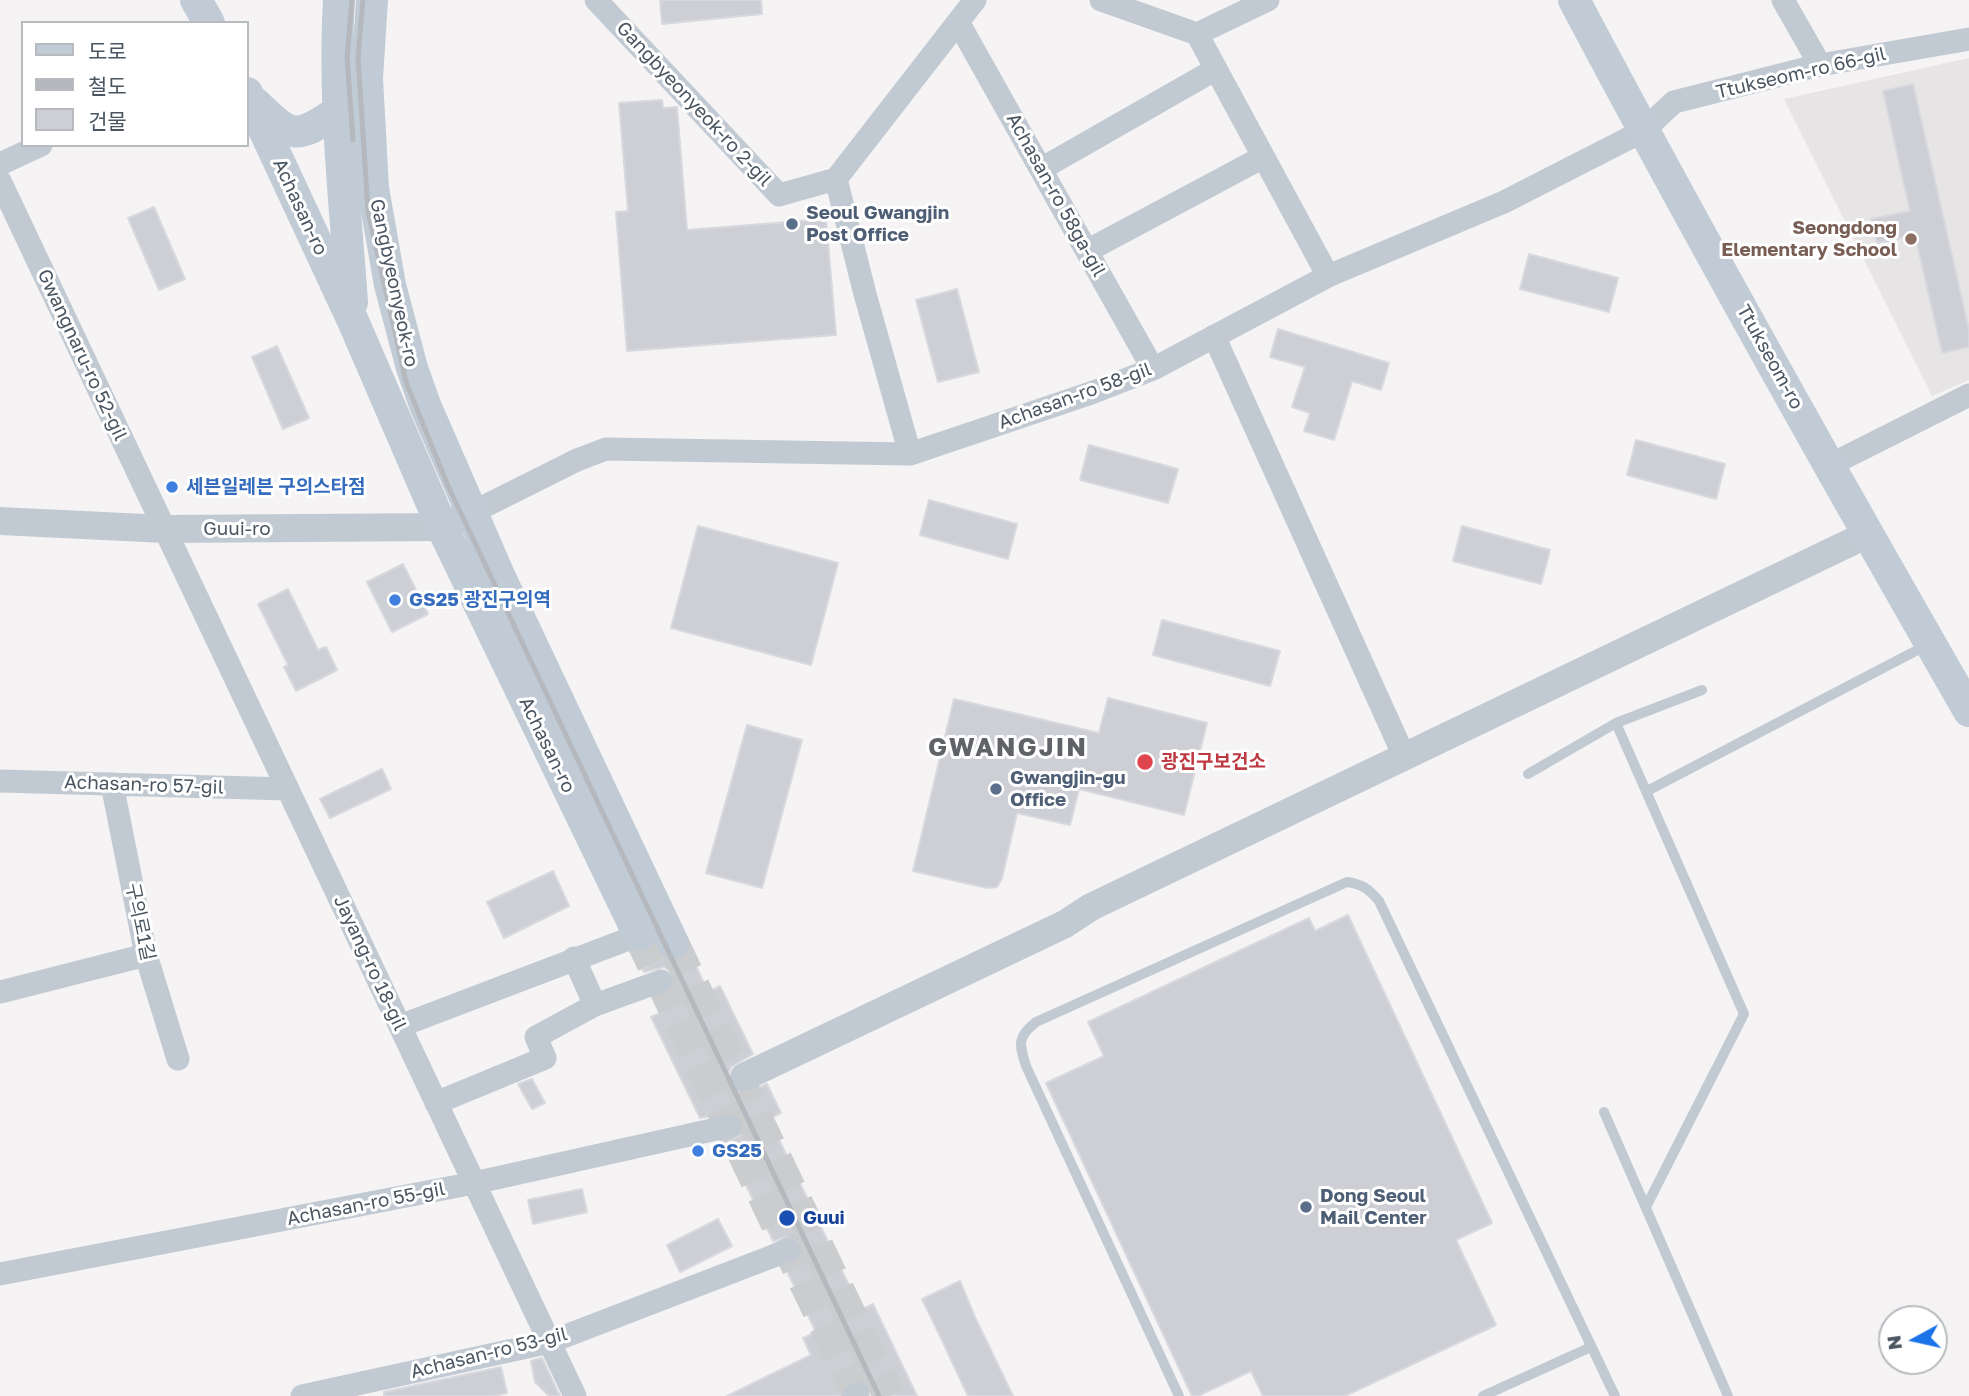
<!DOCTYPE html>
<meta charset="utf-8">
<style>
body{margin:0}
#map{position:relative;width:1969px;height:1396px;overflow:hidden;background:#f5f3f3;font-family:"Golos Text","Noto Sans KR",sans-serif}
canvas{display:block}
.legend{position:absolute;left:21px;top:21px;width:228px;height:126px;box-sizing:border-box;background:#fff;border:2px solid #b7bbc0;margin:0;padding:9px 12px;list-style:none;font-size:21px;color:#4a5661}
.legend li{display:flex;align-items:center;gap:14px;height:35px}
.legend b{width:35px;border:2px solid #b7bbc0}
.north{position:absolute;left:1878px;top:1305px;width:70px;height:70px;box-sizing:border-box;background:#fff;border:2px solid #b7bbc0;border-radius:50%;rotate:262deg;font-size:19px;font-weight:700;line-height:28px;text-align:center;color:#4a5661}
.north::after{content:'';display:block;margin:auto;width:24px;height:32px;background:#1a73e8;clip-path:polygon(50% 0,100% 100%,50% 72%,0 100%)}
</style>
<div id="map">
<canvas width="1969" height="1396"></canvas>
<ul class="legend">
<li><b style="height:9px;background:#c1cbd6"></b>도로</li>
<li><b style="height:9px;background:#b5b8bd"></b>철도</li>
<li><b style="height:19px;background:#cdcfd5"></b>건물</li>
</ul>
<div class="north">N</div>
</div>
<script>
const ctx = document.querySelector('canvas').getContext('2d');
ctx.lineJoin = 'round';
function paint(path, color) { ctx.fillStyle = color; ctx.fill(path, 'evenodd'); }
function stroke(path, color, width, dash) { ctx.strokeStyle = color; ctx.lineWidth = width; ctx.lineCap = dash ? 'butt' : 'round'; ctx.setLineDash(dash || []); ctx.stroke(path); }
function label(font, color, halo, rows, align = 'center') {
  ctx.font = font + ' "Golos Text","Noto Sans KR",sans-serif'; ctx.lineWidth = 6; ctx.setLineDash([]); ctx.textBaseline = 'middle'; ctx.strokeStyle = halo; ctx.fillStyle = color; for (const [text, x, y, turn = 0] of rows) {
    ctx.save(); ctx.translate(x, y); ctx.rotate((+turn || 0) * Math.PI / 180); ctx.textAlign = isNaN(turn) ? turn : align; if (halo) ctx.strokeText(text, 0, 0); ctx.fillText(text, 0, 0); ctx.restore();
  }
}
paint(new Path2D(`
 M1969 58V380L1932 396 1784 99Z`), '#e6e4e5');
const building = new Path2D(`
 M660 0H761L762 14 662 24Z
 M1913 84 1969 330V347L1942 353 1915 235 1877 243 1871 219 1910 211 1883 91Z
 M662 100 663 108 677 107 687 230 826 219 836 335 627 351 616 212 628 211 619 103Z
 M154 207 185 279 159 290 128 218Z
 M1529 254 1618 278 1609 312 1520 289Z
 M957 289 979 372 938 382 916 300Z
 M1278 329 1389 363 1381 390 1352 381 1334 440 1304 431 1310 413 1292 407 1305 367 1270 357Z
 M277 346 309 418 283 429 252 357Z
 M1636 440 1725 464 1716 499 1627 475Z
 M1089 445 1178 469 1168 503 1080 480Z
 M929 500 1017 524 1008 559 920 535Z
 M698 526 838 563 811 665 671 628Z
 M1462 526 1550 550 1541 584 1453 561Z
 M403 564 428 614 392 632 367 582Z
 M288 589 318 650 326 647 337 670 296 691 284 667 288 665 258 604Z
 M1162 620 1280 651 1270 686 1153 655Z
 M1108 698 1207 723 1184 815 1079 789 1070 825 1017 813 1002 878 997 887 987 888 913 871 954 699 1099 733Z
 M747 725 802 740 762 888 706 873Z
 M382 769 391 789 330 818 320 799Z
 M553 871 569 906 504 938 487 902Z
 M1348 915 1492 1223 1456 1240 1496 1325 1345 1396H1263L1251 1371 1198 1396H1192L1046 1083 1104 1056 1088 1022 1309 918 1315 931Z
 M689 951 708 992 720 986 753 1054 731 1067 728 1075 729 1085 735 1091 743 1094 767 1084 781 1113 769 1119 861 1310 873 1304 917 1396H872L870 1387 865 1382 858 1380 847 1384 842 1389 840 1396H727L811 1355 803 1338 816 1332 785 1267 800 1258 803 1251 802 1244 797 1239 790 1236 773 1241 725 1142 740 1136 743 1130V1122L740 1116 734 1113 700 1118 651 1017 663 1012 656 998 671 990 675 984 674 977 670 971 664 967 644 972 642 969 663 958 671 961 680 960Z
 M532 1079 545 1103 532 1109 518 1084Z
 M582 1189 587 1212 533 1224 528 1200Z
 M718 1219 732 1246 680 1272 667 1245Z
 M960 1281 975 1317 1013 1396H968L939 1334 922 1299Z
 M542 1358 560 1396H549L535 1382 531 1361Z
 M501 1367 507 1393 494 1396H384V1392Z`);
paint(building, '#cdcfd5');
stroke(building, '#d7d9de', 2);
stroke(new Path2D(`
 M639 935 859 1396
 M673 943 889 1396`), '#caccce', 32, [32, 16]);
stroke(new Path2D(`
 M1616 723 1744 1014 1646 1207
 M1528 774 1616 723 1702 690
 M1647 791 1927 645
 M1604 1112 1728 1396
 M1179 1396 1026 1066C1019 1044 1017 1037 1036 1022L1347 882C1362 884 1369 889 1379 901L1615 1396
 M1483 1396 1591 1347`), '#c1cad2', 10);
stroke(new Path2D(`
 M596 0 779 195 836 179
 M1101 0 1197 34 1268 0
 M1783 0 1820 65
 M958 22 1153 369
 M1197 34 1328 276
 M0 164 41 145
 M1041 169 1216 69
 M0 181 575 1396
 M1087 251 1263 157
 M1214 336 1404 756
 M910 454 865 294 836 179 975 0
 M1830 465 1969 395
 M471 513 577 460 606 449 910 454 1091 393 1153 369 1328 276 1504 202 1643 131 1674 102 1820 65 1969 39
 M0 781 288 789
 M112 784 146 955 178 1059
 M574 958 595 1005
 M0 992 146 955
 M400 1026 639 935
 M436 1103 545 1058 536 1037 595 1005 661 981
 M0 1274 474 1183 730 1126
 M302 1396 550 1342 789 1250
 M854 1396 858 1394`), '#c1cad2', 23);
stroke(new Path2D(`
 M0 521 165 529 442 527 459 519
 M744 1077 1065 924 1091 907 1868 534`), '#c1cad2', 28);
stroke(new Path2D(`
 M196 0 209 23
 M339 0C333 101 345 202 352 302
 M372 0 367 78 373 188 390 285 412 368 425 405 498 573 673 943
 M1574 0C1701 240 1834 476 1969 711
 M247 93 353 321 442 527 639 935
 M255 103C291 138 295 141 338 111`), '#c1cbd6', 32);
stroke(new Path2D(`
 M352 0 347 57 353 140
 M363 0 358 57 368 211 406 382 448 486 879 1396`), '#b5b8bd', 5);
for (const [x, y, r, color] of [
 [792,224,7,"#5c6f8a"],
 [1911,239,7,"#8d6e63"],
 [172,487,7,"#3f7fe0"],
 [395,600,7,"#3f7fe0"],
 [1145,762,9,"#e0444e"],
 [996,789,7,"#5c6f8a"],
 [698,1151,7,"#3f7fe0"],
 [1306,1207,7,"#5c6f8a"],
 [787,1218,9,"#1a4fb4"]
]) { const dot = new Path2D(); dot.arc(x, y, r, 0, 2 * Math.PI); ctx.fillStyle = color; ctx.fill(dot); stroke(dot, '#fff', 2.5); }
label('19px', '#4a5661', '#fff', [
 ["Ttukseom-ro 66-gil",1801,73,-13],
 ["Gangbyeonyeok-ro 2-gil",694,104,47],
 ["Achasan-ro 58ga-gil",1056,195,61],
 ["Achasan-ro",300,207,65],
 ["Gangbyeonyeok-ro",394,283,78],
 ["Gwangnaru-ro 52-gil",82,355,65],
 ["Ttukseom-ro",1770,357,61],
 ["Achasan-ro 58-gil",1075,396,-20],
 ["Guui-ro",237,529],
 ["Achasan-ro",547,745,64],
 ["Achasan-ro 57-gil",144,785,2],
 ["구의로1길",140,922,78],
 ["Jayang-ro 18-gil",370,963,65],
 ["Achasan-ro 55-gil",366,1204,-11],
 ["Achasan-ro 53-gil",489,1353,-14]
]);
label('bold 19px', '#4e5e75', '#fff', [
 ["Seoul Gwangjin",806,213],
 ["Post Office",806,235],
 ["Gwangjin-gu",1010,778],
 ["Office",1010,800],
 ["Dong Seoul",1320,1196],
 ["Mail Center",1320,1218]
], 'left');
label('bold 19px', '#785e54', '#fff', [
 ["Seongdong",1897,228],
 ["Elementary School",1897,250]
], 'right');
label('bold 19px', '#366cbe', '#fff', [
 ["세븐일레븐 구의스타점",186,487],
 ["GS25 광진구의역",409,600],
 ["GS25",712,1151]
], 'left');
label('bold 19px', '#be3a42', '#fff', [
 ["광진구보건소",1161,762]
], 'left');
label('bold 19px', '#164399', '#fff', [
 ["Guui",803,1218]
], 'left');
ctx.letterSpacing = '2px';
label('bold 26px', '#5f6368', '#fff', [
 ["GWANGJIN",1008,748]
]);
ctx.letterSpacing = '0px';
</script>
